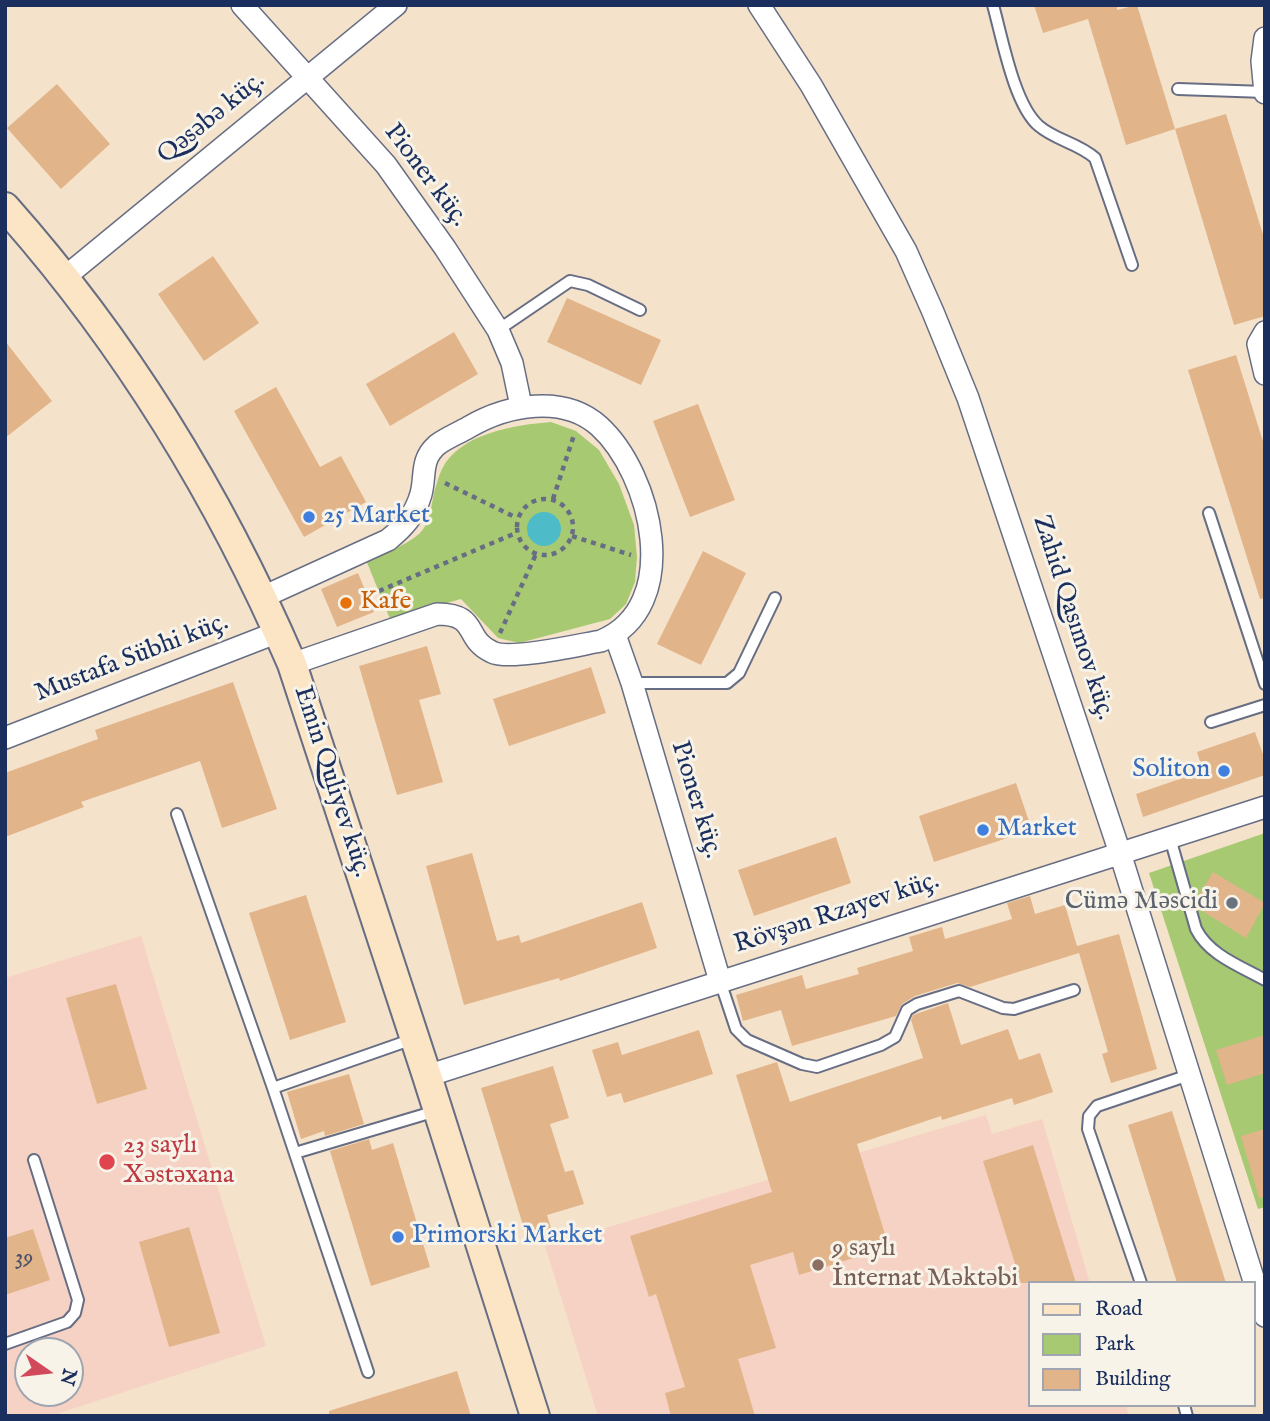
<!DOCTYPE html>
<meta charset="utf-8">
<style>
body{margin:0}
#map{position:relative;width:1270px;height:1421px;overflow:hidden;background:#f5e2cb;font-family:"IM FELL English",serif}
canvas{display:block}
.frame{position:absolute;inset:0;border:7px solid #1b2f5e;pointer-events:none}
.legend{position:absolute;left:1028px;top:1281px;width:228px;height:126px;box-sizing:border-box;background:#f7f3e8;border:2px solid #9fa5b1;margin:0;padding:9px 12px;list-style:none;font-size:21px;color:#1b2f5e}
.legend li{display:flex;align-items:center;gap:14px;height:35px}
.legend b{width:35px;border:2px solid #9fa5b1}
.north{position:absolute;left:14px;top:1337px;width:70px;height:70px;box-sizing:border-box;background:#f7f3e8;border:2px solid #9fa5b1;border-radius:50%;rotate:104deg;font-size:19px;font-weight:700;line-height:28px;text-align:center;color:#1b2f5e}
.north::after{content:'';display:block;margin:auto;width:24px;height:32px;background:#d1495b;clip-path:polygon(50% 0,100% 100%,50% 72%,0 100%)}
</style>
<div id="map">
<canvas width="1270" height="1421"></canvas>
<div class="frame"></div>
<ul class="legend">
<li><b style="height:9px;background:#fce5c4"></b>Road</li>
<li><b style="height:19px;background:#a7c972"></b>Park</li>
<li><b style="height:19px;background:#e2b48a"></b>Building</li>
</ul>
<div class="north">N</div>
</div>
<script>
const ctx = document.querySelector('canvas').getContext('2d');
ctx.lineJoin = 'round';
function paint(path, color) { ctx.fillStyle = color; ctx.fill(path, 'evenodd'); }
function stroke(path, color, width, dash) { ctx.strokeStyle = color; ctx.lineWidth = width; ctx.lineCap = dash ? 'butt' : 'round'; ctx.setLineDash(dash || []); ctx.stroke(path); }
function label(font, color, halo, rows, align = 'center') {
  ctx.font = font + ' "IM FELL English",serif'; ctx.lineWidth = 6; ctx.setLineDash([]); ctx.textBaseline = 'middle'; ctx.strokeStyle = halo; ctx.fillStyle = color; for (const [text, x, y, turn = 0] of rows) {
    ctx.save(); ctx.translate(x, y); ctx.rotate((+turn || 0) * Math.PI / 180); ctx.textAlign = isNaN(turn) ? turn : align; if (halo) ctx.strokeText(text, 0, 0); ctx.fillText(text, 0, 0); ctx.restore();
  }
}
paint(new Path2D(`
 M141 936 266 1346 50 1416H5V978ZM28 1351H70V1393H28Z
 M986 1115 992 1134 1042 1119 1090 1283H1030V1405H1126L1129 1416H598L545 1246Z`), '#f6d2c4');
paint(new Path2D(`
 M551 422 576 431 599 450 619 484 634 525 637 557 635 582 626 604 610 619 519 643 498 638 461 599 390 619 366 560C384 553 404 547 419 534 431 523 431 504 435 489 437 483 439 475 442 469 460 433 515 425 551 422Z
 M1265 833V1207L1258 1209 1149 873Z`), '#a7c972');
paint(new Path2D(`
 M527 529a17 17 0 1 1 34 0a17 17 0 1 1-34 0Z`), '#4ebbc8');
paint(new Path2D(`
 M1034 5H1117V10L1137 5 1175 129 1126 145 1088 19 1043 33Z
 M57 84 110 144 61 189 7 128Z
 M1226 114 1265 241V316L1234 325 1175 129Z
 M213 256 259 323 204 361 158 294Z
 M567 298 661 340 641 385 547 342Z
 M454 332 478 374 390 426 366 384Z
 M5 341 52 401 5 438Z
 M1236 355 1265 448V598L1260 599 1188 370Z
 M276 387 320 467 341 456 366 502 304 537 234 411Z
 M698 404 735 500 690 517 653 421Z
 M703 551 746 573 701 665 657 644Z
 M358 573 374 612 337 627 321 589Z
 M427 646 441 694 419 700 443 782 397 795 359 666Z
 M591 667 606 713 509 746 493 699Z
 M233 682 277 809 222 828 200 761 81 802 84 807 5 837V773L98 739 95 730Z
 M1255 732 1265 760V775L1143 817 1136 794 1203 771 1197 752Z
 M1016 783 1032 830 934 862 919 816Z
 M836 837 851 883 754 916 738 870Z
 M472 853 497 941 519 935 521 943 642 902 657 948 560 981 559 978 464 1005 426 866Z
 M1213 872 1265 903 1246 938 1199 909 1196 900Z
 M306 895 346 1022 290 1040 249 913Z
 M1030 896 1035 914 1065 905 1077 946 1119 934 1157 1069 1111 1083 1102 1054 1108 1052 1079 953 970 987 957 983 915 996 902 1004 896 1016 792 1046 781 1010 743 1021 736 995 802 975 806 989 859 974 857 968 913 951 909 937 942 927 945 939 1012 919 1007 903Z
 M116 984 147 1089 97 1104 66 998Z
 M948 1003 961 1045 1008 1029 1019 1060 1040 1053 1053 1092 1014 1105 1012 1098 942 1120 941 1116 857 1144 889 1247 799 1275 793 1252 750 1265 776 1348 738 1359 755 1416H671L665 1393 685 1387 656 1294 649 1297 630 1236 772 1192 736 1075 777 1062 790 1102 923 1058 911 1020 913 1015Z
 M699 1030 713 1074 624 1103 621 1093 607 1097 592 1050 618 1042 622 1055Z
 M1265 1035V1073L1227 1085 1216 1050Z
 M553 1066 569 1118 550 1124 565 1172 573 1170 584 1204 547 1215 551 1228 526 1235 481 1088Z
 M349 1074 364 1124 325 1136 324 1131 301 1139 287 1092Z
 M1172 1111 1226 1283H1177L1128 1125Z
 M1265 1129V1197L1259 1198 1241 1136Z
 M369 1139 372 1150 393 1143 430 1267 371 1286 330 1151Z
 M1033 1145 1076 1283H1021L983 1161Z
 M189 1227 220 1333 169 1347 139 1242Z
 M33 1229 50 1280 5 1295V1238Z
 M457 1371 471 1416H329V1411Z`), '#e2b48a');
const lane = new Path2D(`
 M993 5C1002 37 1014 105 1039 126 1055 140 1078 143 1095 158L1132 265
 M1178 89 1265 92
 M498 330 570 281 588 285 640 310
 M1209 513 1265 684
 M632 683H727L739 673 775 598
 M1211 722 1265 705
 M177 814 273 1088 368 1372
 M1170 838 1196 929C1209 955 1240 966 1265 980
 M720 981 736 1029 747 1040 802 1064 817 1067 881 1045 895 1037 907 1010 917 1004 959 991 1003 1008 1014 1009 1074 990
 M273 1088 413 1039
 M295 1153 436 1111
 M1141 1283 1088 1129 1089 1116 1097 1106 1189 1075
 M5 1344 67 1322 75 1313 78 1300 34 1160
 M1184 1405 1187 1416`);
const street = new Path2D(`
 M242 5 386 165 445 248 498 330 512 363 521 406
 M759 5 811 85 906 251 933 312 968 398 1120 853 1265 1316
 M1265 38 1262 61 1265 93
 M65 277 396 5
 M1265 332 1258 344 1265 374
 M263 597 388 540C404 527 415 515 421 494 426 475 420 460 437 445 446 438 459 433 469 427 507 405 563 394 599 426 652 474 684 607 601 641 578 645 510 661 492 652 463 639 480 614 437 614L292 664
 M615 635 632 683 720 981
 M5 738 278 632
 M427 1076 1265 807`);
const secondary = new Path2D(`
 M5 207C125 342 221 499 292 664L427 1076 535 1416`);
stroke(lane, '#676e84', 14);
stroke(street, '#676e84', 24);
stroke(secondary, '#676e84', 32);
stroke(new Path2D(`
 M445 483 517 518
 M517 527a28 28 0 1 1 56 0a28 28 0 1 1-56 0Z
 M553 499 574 435
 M572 536 631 555
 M379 591 516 533
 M500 633 536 554`), '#676e84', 4.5, [5, 5]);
stroke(lane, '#fff', 10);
stroke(street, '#fff', 21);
stroke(secondary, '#fce5c4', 28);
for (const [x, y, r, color] of [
 [309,517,7,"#3f7fe0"],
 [346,603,7,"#e8710a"],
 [1224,771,7,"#3f7fe0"],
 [983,830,7,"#3f7fe0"],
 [1232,903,7,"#6b7280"],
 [107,1162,9,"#e0444e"],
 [398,1237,7,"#3f7fe0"],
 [818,1265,7,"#8d6e63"]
]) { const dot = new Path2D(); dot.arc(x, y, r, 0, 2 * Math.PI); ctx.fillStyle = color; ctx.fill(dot); stroke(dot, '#f7f3e8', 2.5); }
label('23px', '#4d5069', null, [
 ["39",24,1259]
]);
label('26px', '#1b2f5e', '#f7f3e8', [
 ["Qəsəbə küç.",212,119,-39],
 ["Pioner küç.",425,176,53],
 ["Zahid Qasımov küç.",1072,618,72],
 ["Mustafa Sübhi küç.",132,659,-21],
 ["Emin Quliyev küç.",331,782,72],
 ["Pioner küç.",695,800,73],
 ["Rövşən Rzayev küç.",837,914,-18]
]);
label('26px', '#366cbe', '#f7f3e8', [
 ["25 Market",323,517],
 ["Soliton",1210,771,"right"],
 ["Market",997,830],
 ["Primorski Market",412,1237]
], 'left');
label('26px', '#c56008', '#f7f3e8', [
 ["Kafe",360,603]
], 'left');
label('26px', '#5b616d', '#f7f3e8', [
 ["Cümə Məscidi",1218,903]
], 'right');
label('26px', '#be3a42', '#f7f3e8', [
 ["23 saylı",123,1147],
 ["Xəstəxana",123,1177]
], 'left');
label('26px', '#785e54', '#f7f3e8', [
 ["9 saylı",832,1250],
 ["İnternat Məktəbi",832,1280]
], 'left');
</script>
